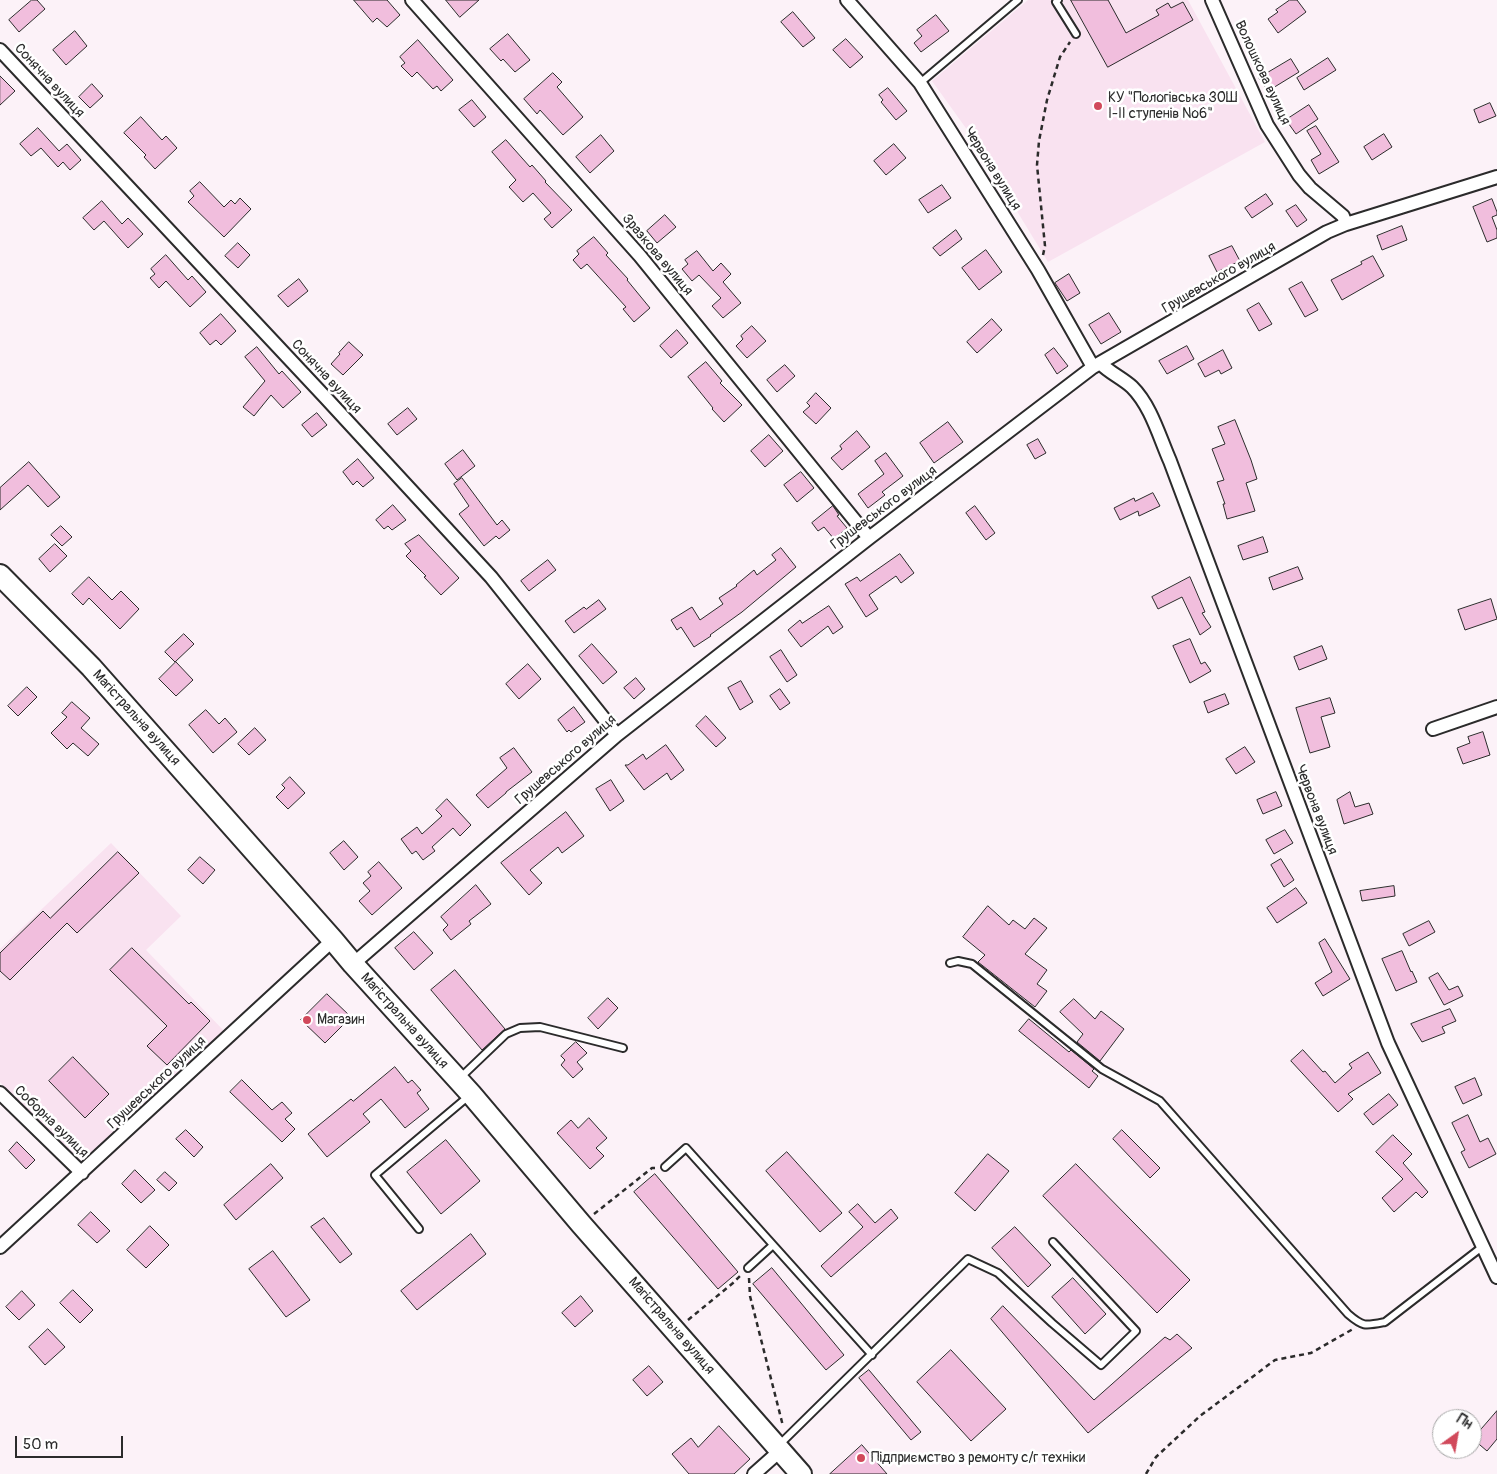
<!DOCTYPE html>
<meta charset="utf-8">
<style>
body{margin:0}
#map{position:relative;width:1497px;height:1474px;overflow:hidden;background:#fcf2f8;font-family:Pangolin,sans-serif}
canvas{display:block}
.north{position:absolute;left:1432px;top:1409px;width:50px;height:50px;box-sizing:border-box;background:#fff;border:1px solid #aaa;border-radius:50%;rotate:32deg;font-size:14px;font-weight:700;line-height:20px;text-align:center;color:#2b2b2b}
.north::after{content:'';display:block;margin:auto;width:18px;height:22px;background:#d1495b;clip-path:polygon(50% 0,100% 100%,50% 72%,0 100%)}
.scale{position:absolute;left:15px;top:1436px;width:108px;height:22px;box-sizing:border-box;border:2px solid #2b2b2b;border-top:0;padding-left:6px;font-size:15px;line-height:18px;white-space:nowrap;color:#2b2b2b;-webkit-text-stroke:4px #fff;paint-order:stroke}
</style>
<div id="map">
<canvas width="1497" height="1474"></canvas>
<div class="north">Пн</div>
<div class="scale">50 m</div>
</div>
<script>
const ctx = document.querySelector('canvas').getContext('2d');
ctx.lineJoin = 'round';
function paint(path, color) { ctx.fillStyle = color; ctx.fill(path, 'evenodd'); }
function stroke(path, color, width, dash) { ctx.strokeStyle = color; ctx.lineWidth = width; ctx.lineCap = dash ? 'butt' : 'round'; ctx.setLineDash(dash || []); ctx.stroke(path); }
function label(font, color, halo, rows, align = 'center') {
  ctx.font = font + ' Pangolin,sans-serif'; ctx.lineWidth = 5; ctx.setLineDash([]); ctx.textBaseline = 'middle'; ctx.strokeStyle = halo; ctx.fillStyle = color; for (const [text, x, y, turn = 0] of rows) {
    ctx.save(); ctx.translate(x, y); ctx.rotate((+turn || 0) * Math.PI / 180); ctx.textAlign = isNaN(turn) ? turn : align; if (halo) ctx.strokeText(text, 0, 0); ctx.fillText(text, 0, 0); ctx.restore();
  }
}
paint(new Path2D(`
 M1028 0H1188L1265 142 1048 262 968 131 932 81Z
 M111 843 181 916 146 950 226 1033 91 1156H77L65 1148 0 1082V949Z`), '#f9e2f0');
const building = new Path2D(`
 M32 0H37L45 9 19 32 9 20Z
 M354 0H387L400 15 387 27 377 18 373 22Z
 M446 0H479L460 17Z
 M1071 0H1108L1126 33 1159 15 1156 10 1168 3 1171 8 1183 2 1193 20 1108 67Z
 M1290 0H1297L1306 12 1278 33 1268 19 1278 12 1276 10Z
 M793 12 815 38 803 47 781 22Z
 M936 15 949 31 921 52 914 43 922 36 917 30Z
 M75 31 87 46 66 65 53 50Z
 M508 34 530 60 515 72 503 59 501 61 490 49Z
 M846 39 863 57 850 68 833 50Z
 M418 40 453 80 441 91 437 86 433 89 417 72 412 77 401 66 405 63 400 57Z
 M1328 58 1336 70 1304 90 1297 78Z
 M1291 59 1299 72 1268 91 1259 78Z
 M553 73 562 82 557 87 583 117 563 135 540 110 537 114 524 99Z
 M0 76 15 91 0 105Z
 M92 84 103 96 90 108 79 97Z
 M888 88 907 111 896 120 881 102 883 100 879 95Z
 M472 100 486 117 474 127 459 110Z
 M1490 103 1496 116 1479 123 1474 110Z
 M1309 105 1318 119 1296 134 1286 120Z
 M141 117 162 140 166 136 177 148 155 169 144 157 146 155 124 133Z
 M1316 126 1339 162 1319 174 1311 160 1321 154 1307 131Z
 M38 128 59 151 67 144 81 160 70 170 63 162 58 167 41 148 31 156 20 144Z
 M1384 134 1392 147 1372 160 1364 147Z
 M601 135 614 151 590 173 576 157Z
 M506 140 530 167 532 165 546 181 545 182 572 210 552 228 544 219 551 213 533 193 523 202 509 187 516 180 492 152Z
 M894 144 906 158 886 175 874 161Z
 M200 182 224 207 231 200 235 204 240 198 251 209 224 237 188 202 194 196 190 191Z
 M942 185 951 198 928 213 919 200Z
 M1266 194 1273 204 1252 218 1245 208Z
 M1492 199 1497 212V215L1492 217 1497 230V238L1487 242 1473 207Z
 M102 201 122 224 128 218 143 234 128 248 104 221 94 230 83 218Z
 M1296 205 1307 220 1297 227 1286 211Z
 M665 215 676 227 657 243 647 231Z
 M1402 226 1407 240 1382 250 1377 236Z
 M956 230 962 239 940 256 933 248Z
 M594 237 608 253 606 255 628 279 627 280 650 308 634 322 623 309 626 307 587 264 581 269 573 260 579 254 577 251Z
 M238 243 250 255 238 268 225 256Z
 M1232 246 1240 261 1217 272 1209 256Z
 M986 250 1002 272 979 290 962 268Z
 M697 251 713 271 721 263 731 274 723 282 741 303 723 318 712 306 721 298 699 275 692 281 682 269 688 264 685 260Z
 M166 255 188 280 192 276 206 292 190 307 166 281 159 288 150 278 155 274 151 269Z
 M1373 256 1384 276 1342 300 1331 280 1362 264 1361 262Z
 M1069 274 1080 293 1067 301 1055 283Z
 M299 279 308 291 288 307 278 296Z
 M1302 282 1318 310 1305 317 1289 289Z
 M1259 303 1272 324 1259 331 1247 310Z
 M1109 313 1121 332 1101 344 1089 325Z
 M221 314 236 331 221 345 216 340 210 345 200 333Z
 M992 319 1002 330 977 353 967 342Z
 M752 326 766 341 747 358 736 346 743 339 741 336Z
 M677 330 688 343 671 358 660 346Z
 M349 342 363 355 343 375 331 364 340 354 339 353Z
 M1187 346 1194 359 1167 374 1159 361Z
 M257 347 279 374 282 371 301 392 283 408 271 395 254 416 243 407 265 381 245 357Z
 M1054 348 1068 366 1057 374 1045 355Z
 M1223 350 1232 368 1221 374 1219 370 1205 377 1198 364Z
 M706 362 722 381 720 383 742 405 724 422 712 409 713 408 688 377Z
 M785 365 795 376 777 392 767 380Z
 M816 393 831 408 816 424 803 412 810 406 807 403Z
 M408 408 417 419 397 435 388 424Z
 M317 413 327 425 312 437 302 425Z
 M1235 420 1251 460 1257 479 1246 483 1255 511 1227 519 1223 504H1225L1217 482 1224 480 1212 449 1225 444 1218 427Z
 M948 422 963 442 934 463 920 443Z
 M857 431 870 447 842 470 831 458 842 449 840 446Z
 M769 435 783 451 765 467 751 451Z
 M1038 439 1046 453 1035 459 1027 445Z
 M463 450 475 466 457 480 445 464Z
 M886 453 903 476 882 492 885 495 868 508 858 494 884 474 875 461Z
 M358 459 374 478 363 487 357 481 353 485 343 472Z
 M29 462 60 497 48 507 28 485 0 510V488Z
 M801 472 814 488 797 502 784 485Z
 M462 478 497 525 502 520 510 530 499 539 496 536 484 546 459 514 469 506 454 484Z
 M1153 493 1160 506 1139 516 1138 511 1120 520 1114 508 1134 498 1135 501Z
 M393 505 406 520 392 530 388 526 384 529 376 520Z
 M833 506 839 515 837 516 847 528 834 539 824 527 818 531 812 523Z
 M975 506 995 533 986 540 966 513Z
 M61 526 72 537 62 546 51 535Z
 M419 535 459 578 441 595 424 577 426 576 406 556 411 551 405 544Z
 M1263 537 1268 552 1243 560 1238 546Z
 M55 544 67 556 50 572 39 559Z
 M781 548 796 567 742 612 710 635 711 636 694 647 681 627 677 630 671 620 692 607 700 620 723 604 719 598 737 586 736 585 754 570 757 575 776 560 772 555Z
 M900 554 914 573 901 583 896 576 869 595 878 609 866 617 845 584 857 577 860 581Z
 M548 560 556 570 529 591 521 581Z
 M1298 567 1303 579 1273 590 1269 578Z
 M89 577 112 600 121 591 139 609 120 629 89 598 83 605 72 594Z
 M1190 577 1205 612 1202 613 1211 627 1200 635 1182 597 1158 609 1152 597Z
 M1491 599 1497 619 1465 630 1458 610Z
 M599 600 606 609 574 633 565 621 584 607 586 609Z
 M829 606 843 627 833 634 828 626 801 647 788 630 800 620 802 623Z
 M184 634 194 644 175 662 165 652Z
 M1190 639 1201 664 1205 662 1211 671 1190 683 1173 646Z
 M592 644 617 672 603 684 579 656Z
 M1322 646 1327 659 1299 670 1294 657Z
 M781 650 797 675 787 682 770 657Z
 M176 662 193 680 176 696 159 679Z
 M528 664 541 679 519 699 506 684Z
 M636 678 645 689 634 699 624 688Z
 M741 681 753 702 740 710 728 688Z
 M27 687 37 697 18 716 8 706Z
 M780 689 790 703 780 710 770 696Z
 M1225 694 1229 704 1208 713 1204 702Z
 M1330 698 1335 713 1321 717 1330 747 1310 753 1296 708Z
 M72 702 90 718 81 728 99 744 88 756 73 743 67 749 51 733 67 717 62 713Z
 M574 707 585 722 571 732 569 730 567 732 558 720Z
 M206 710 219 724 225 718 237 732 213 753 189 725Z
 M706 716 726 738 716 747 696 726Z
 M255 728 266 740 249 755 238 744Z
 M1483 732 1490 755 1463 764 1457 748 1470 743 1468 737Z
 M666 745 684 770 671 780 667 773 644 790 625 765H628L643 754 646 759Z
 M1245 747 1255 762 1236 774 1226 759Z
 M514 748 532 772 506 792V793L488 808 476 795 507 768 500 758Z
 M290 777 305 793 288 809 276 797 285 788 282 785Z
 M611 780 624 801 610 811 596 789Z
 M1276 792 1282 806 1263 814 1257 800Z
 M1350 792 1355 807 1369 803 1373 814 1344 824 1337 800Z
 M447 799 471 825 460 836 453 828 432 847 435 851 423 860 416 851 412 854 401 839 417 827 422 834 442 816 436 810Z
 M566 812 584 836 562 853 558 847 530 870 542 883 529 895 501 863Z
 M1285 830 1293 843 1274 854 1266 840Z
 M344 841 358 857 344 870 330 853Z
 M118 852 139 873 77 933 67 923 10 980 0 971V953L43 911 50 918Z
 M200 857 215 870 203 884 188 870Z
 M1281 859 1294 880 1284 887 1271 865Z
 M379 862 402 888 372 915 359 901 370 891 363 883 371 876 368 872Z
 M476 885 491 904 469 921 471 924 451 940 443 930 448 925 441 917Z
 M1394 886 1395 896 1362 901 1360 891Z
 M1296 888 1307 903 1277 923 1267 908Z
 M988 906 1009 925 1013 920 1025 929 1034 918 1047 928 1025 954 1047 970 1037 984 1047 991 1035 1007 978 962 985 955 963 937Z
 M1429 921 1435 932 1409 946 1403 934Z
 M414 932 433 953 414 970 395 948Z
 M1325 939 1350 979 1323 996 1315 983 1332 972 1319 943Z
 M132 948 189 1004 191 1002 210 1021 167 1065 147 1046 167 1026 110 970Z
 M1402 951 1411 972 1412 971 1417 982 1396 991 1382 959Z
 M455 970 505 1029 482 1050 431 990Z
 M1438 973 1449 990 1458 986 1463 996 1444 1005 1429 978Z
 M327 994 351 1017 325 1043 301 1020Z
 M608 998 618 1008 598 1029 588 1018Z
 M1074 999 1095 1019 1101 1011 1124 1029 1100 1061 1077 1042 1083 1034 1060 1012Z
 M1450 1009 1456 1021 1442 1027 1445 1033 1422 1042 1411 1024Z
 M1029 1019 1069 1052 1071 1050 1094 1069 1092 1071 1098 1076 1089 1088 1019 1031Z
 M576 1042 587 1053 577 1062 583 1069 573 1078 561 1065 565 1060 561 1056Z
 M1303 1050 1323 1072 1325 1071 1335 1083 1352 1068 1349 1064 1368 1052 1381 1073 1348 1094 1353 1099 1338 1112 1291 1061Z
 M73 1057 109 1094 85 1118 49 1081Z
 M395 1067 408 1083 412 1080 421 1090 417 1093 429 1109 405 1128 381 1099 363 1114 370 1122 327 1157 308 1134 351 1099 353 1101Z
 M1475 1078 1482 1095 1463 1104 1455 1087Z
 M242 1080 272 1110 282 1102 292 1113 285 1119 295 1129 282 1142 230 1092Z
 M1389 1094 1398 1105 1373 1125 1364 1114Z
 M1468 1115 1480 1142 1488 1138 1496 1154 1469 1168 1461 1152 1465 1150 1452 1123Z
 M589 1118 607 1138 596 1148 604 1156 590 1169 557 1133 571 1120 578 1128Z
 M186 1130 203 1147 194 1157 176 1139Z
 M1122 1130 1160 1168 1150 1178 1113 1139Z
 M1393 1135 1412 1154 1403 1163 1428 1192 1422 1198 1416 1192 1394 1212 1382 1198 1403 1179 1376 1152Z
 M446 1140 480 1181 441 1214 407 1172Z
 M17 1142 35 1160 26 1169 9 1151Z
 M787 1152 842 1213 820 1232 766 1171Z
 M988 1154 1009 1171 975 1211 955 1193Z
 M271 1164 283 1178 236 1220 224 1205Z
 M1076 1164 1190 1280 1157 1313 1043 1196Z
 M135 1170 155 1190 141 1203 122 1184Z
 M165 1172 177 1183 169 1191 157 1180Z
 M655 1174 738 1272 718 1289 634 1192Z
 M858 1204 875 1223 891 1209 898 1218 831 1277 821 1266 863 1227 849 1212Z
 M91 1212 110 1231 97 1243 78 1225Z
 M324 1218 352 1254 340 1263 311 1227Z
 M150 1226 169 1245 146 1268 127 1250Z
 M1015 1227 1051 1265 1028 1287 992 1248Z
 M471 1234 486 1254 417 1310 401 1291Z
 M273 1251 310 1300 286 1317 249 1269Z
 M772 1268 844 1355 826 1370 753 1284Z
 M1073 1278 1106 1314 1085 1334 1052 1297Z
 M73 1290 93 1310 80 1323 60 1303Z
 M22 1291 35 1305 19 1320 6 1307Z
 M581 1296 593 1311 575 1327 562 1313Z
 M1003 1306 1094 1400 1165 1337 1170 1340 1177 1334 1192 1348 1088 1433 991 1319Z
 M48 1329 65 1347 45 1365 29 1347Z
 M951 1350 1006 1409 971 1441 917 1382Z
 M649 1366 663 1382 647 1396 633 1380Z
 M869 1370 921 1432 911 1440 859 1378Z
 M1497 1411V1439L1487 1451 1473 1439Z
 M719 1426 750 1459 734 1474H689L672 1454 691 1438 698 1447Z
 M862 1445 887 1474H830Z`);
paint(building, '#f1bedd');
stroke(building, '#2b2b2b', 1);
const lane = new Path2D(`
 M1058 0 1056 2 1076 34
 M920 83 1018 0
 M950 963 958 961 972 964 1102 1069 1160 1101 1348 1314C1363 1327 1365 1326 1385 1322L1482 1247
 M461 1077 506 1034 520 1028 540 1027 623 1048
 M665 1167 686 1148 872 1355
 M419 1229 375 1175 470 1095
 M748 1268 773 1245
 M778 1446 968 1259 998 1273 1052 1323 1101 1365 1136 1331 1053 1242`);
const street = new Path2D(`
 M412 0 640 256 869 538
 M847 0 920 83 1038 270 1093 367
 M1212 0 1267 125 1299 175 1310 188 1343 216 1346 224
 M0 50 325 397 491 577 617 735
 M1100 363C1110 373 1122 378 1132 387 1151 406 1159 436 1170 461L1388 1043 1497 1277
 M1433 729 1497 707
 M353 964 617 735 869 538 1093 367 1327 232 1346 224 1497 177
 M0 1093 82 1173
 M0 1247 333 940
 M754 1474 781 1450`);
const primary = new Path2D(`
 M0 575 91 667 333 940 353 964 471 1094 581 1224 801 1474`);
stroke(lane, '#2b2b2b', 10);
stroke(street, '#2b2b2b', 16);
stroke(primary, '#2b2b2b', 24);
stroke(new Path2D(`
 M1043 255 1045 246 1037 165 1039 141 1047 100 1060 57 1070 42
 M594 1214 652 1168H656
 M749 1278 750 1296 783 1426
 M688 1320 733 1283 741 1275
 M1146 1474 1156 1457 1200 1416 1275 1360 1311 1353 1353 1329`), '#2b2b2b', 2.5, [5, 4]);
stroke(lane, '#fff', 6);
stroke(street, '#fff', 12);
stroke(primary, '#fff', 20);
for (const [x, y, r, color] of [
 [1098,106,5,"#d1495b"],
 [307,1020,5,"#d1495b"],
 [861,1458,5,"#d1495b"]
]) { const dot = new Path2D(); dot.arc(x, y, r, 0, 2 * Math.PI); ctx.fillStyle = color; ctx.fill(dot); stroke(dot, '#fff', 2); }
label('14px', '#2b2b2b', '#fff', [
 ["Волошкова вулиця",1262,73,65],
 ["Сонячна вулиця",49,81,47],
 ["Червона вулиця",992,169,58],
 ["Зразкова вулиця",657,255,50],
 ["Грушевського вулиця",1219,278,-30],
 ["Сонячна вулиця",326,377,47],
 ["Грушевського вулиця",884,508,-37],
 ["Магістральна вулиця",136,718,48],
 ["Грушевського вулиця",566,760,-41],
 ["Червона вулиця",1316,810,69],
 ["Магістральна вулиця",404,1021,48],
 ["Грушевського вулиця",157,1083,-43],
 ["Соборна вулиця",51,1122,44],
 ["Магістральна вулиця",671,1326,49]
]);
label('14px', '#2b2b2b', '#fff', [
 ["КУ \"Пологівська ЗОШ",1108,98],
 ["І-ІІ ступенів №6\"",1108,114],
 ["Магазин",317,1020],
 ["Підприємство з ремонту с/г техніки",871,1458]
], 'left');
</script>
